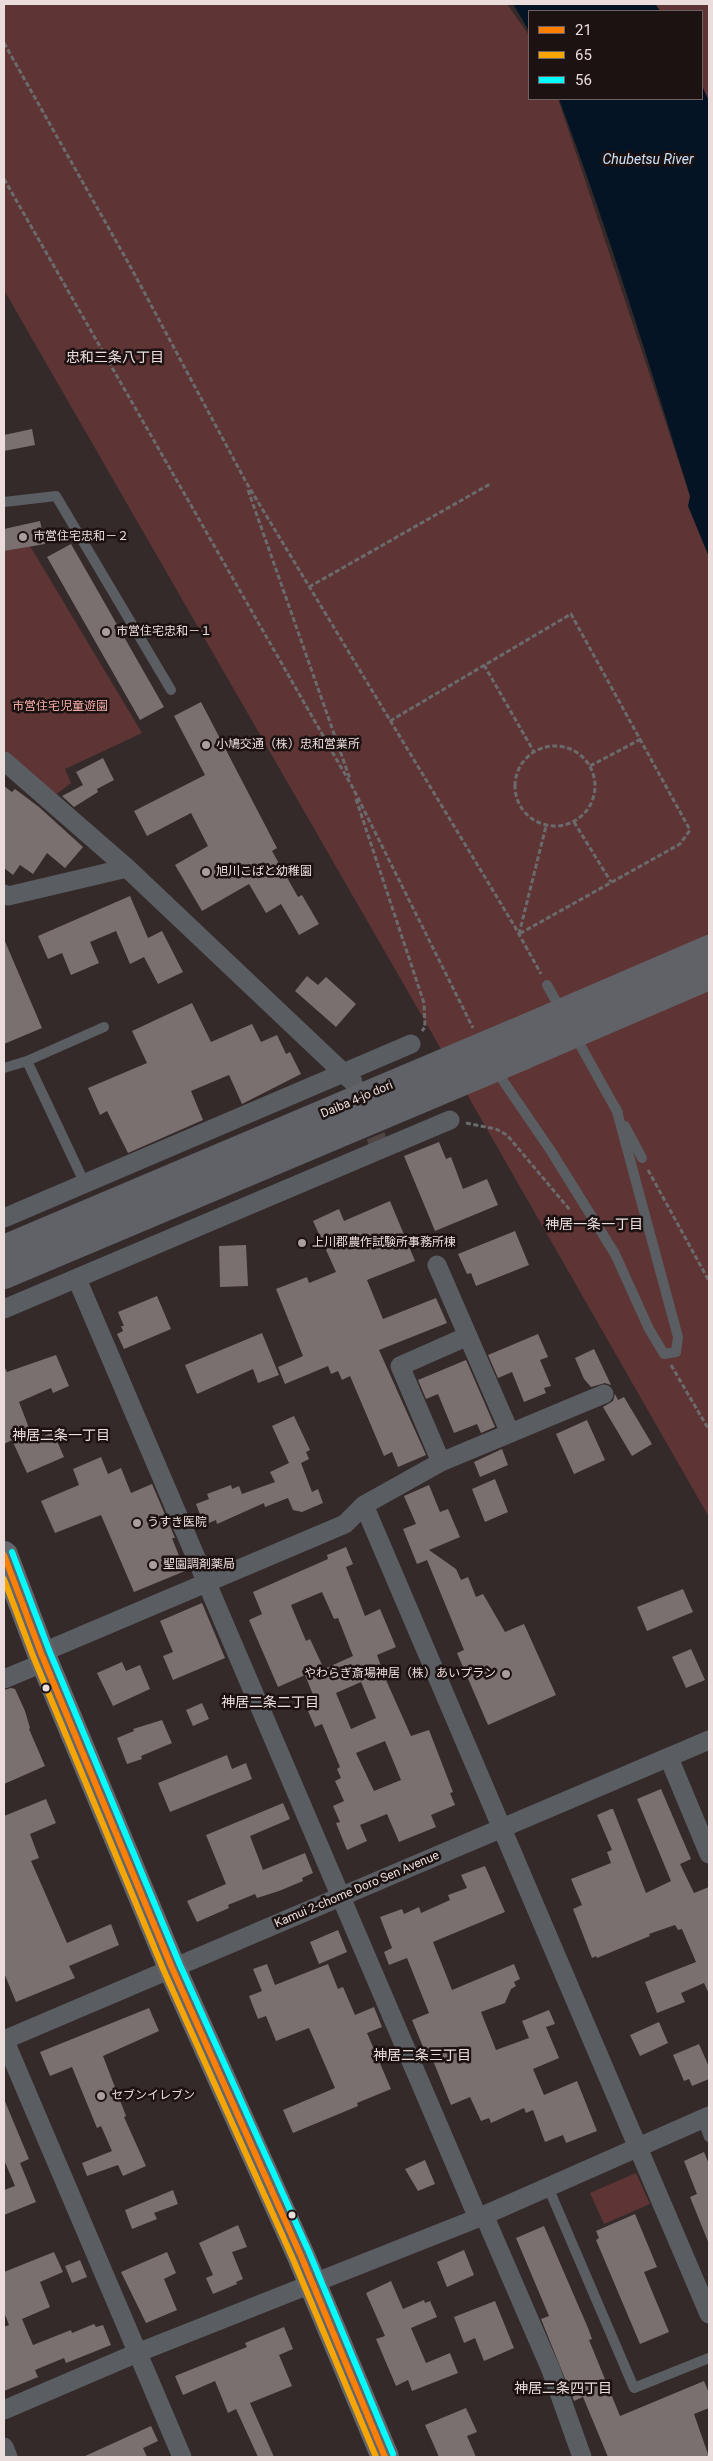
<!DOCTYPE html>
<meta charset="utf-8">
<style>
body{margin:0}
#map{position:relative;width:713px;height:2461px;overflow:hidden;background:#352a2a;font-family:Roboto,sans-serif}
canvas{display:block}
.frame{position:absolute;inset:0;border:5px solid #ebdddc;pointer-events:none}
.legend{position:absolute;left:528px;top:10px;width:175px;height:90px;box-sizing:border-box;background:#1b1211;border:1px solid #6e6362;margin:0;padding:6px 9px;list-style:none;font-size:15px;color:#ebdddc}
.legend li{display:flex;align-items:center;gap:10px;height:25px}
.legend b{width:25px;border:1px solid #6e6362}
</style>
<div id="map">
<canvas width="713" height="2461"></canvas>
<div class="frame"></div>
<ul class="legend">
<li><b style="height:6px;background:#ff8000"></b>21</li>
<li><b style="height:6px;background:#f7a600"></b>65</li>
<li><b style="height:6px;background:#0ff"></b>56</li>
</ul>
</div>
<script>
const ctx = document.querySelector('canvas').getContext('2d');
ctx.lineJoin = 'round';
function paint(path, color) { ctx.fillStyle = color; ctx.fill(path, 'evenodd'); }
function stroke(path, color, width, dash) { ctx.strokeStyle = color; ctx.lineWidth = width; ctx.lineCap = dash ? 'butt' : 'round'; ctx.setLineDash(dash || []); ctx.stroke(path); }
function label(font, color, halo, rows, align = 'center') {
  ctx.font = font + ' Roboto,"Noto Sans JP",sans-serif'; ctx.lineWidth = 5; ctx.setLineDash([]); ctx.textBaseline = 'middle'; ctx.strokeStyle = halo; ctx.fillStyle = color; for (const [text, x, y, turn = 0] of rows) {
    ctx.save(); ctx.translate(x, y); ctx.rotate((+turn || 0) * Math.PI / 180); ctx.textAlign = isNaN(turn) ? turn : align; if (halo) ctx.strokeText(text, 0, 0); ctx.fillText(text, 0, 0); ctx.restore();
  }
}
paint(new Path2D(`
 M4 4H507L529 35V99H558L709 553V942L445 1056 4 290Z
 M656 4H709V101L702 86V11H660Z
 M30 546 142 733 65 769 71 783 49 800 4 761V551Z
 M709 983V1517L464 1089Z
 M636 2173 650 2204 604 2224 590 2193Z`), '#5f3434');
paint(new Path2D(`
 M513 4H655L660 11H529V31Z
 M702 86 709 101V557L688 506 690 496C649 363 608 230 559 99H702Z`), '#051425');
paint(new Path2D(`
 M32 429 35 445 4 451V435Z
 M40 521 45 544 4 551V529Z
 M71 544 164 707 140 720 47 557Z
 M201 702 277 848 272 851 298 897 302 895 319 924 299 935 281 904 266 913 249 884 202 911 175 865 208 846 191 813 147 836 134 811 205 775 174 716Z
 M103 758 114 780 97 789 98 792 74 807 62 796 83 785 76 772Z
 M4 786 12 792 15 789 39 807 83 847 65 868 47 853 33 874 20 865 13 875 4 868Z
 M130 896 148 938 162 931 183 972 158 984 144 957 130 964 116 931 90 942 99 963 71 975 62 953 48 959 38 936Z
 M4 939 42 1028 4 1044Z
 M307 976 318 985 326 977 356 1004 336 1027 295 991Z
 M192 1003 211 1042 252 1024 261 1042 277 1035 286 1054 290 1052 301 1074 242 1104 229 1075 191 1091 203 1120 128 1153 107 1111 100 1115 88 1088 147 1063 132 1031Z
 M439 1142 446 1159 451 1157 463 1189 487 1179 498 1205 435 1231 404 1156Z
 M390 1201 415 1261 367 1280 383 1319 436 1298 447 1323 379 1350 426 1455 398 1467 392 1452 384 1456 350 1376 342 1380 338 1371 331 1374 328 1366 285 1384 278 1367 303 1356 276 1289 307 1277 309 1283 336 1272 313 1221 339 1209 344 1221Z
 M515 1231 529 1265 476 1286 471 1273 467 1274 458 1254Z
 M246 1245 248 1286 220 1287 219 1246Z
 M157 1296 171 1329 124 1349 117 1334 123 1331 121 1326H124L118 1312Z
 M262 1333 279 1375 258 1383 253 1369 197 1394 185 1365Z
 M538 1334 548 1357 540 1360 551 1386 544 1388 546 1393 524 1402 512 1372 498 1378 488 1355Z
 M594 1349 611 1385 605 1383 591 1387 584 1379 575 1358Z
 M56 1355 69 1386 53 1393 51 1388 19 1402 34 1441 53 1432 64 1457 27 1473 12 1440 4 1444V1366L7 1372Z
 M466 1360 495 1427 481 1433 477 1424 454 1433 438 1394 426 1399 418 1380Z
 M615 1394 618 1400 624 1397 652 1444 632 1456 603 1407 613 1401Z
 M294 1416 310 1450 306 1452 309 1459 301 1463 312 1492 318 1489 323 1503 302 1512 293 1510 288 1498 265 1507 264 1503 217 1524 216 1520 204 1525 196 1504 209 1499 207 1494 231 1485 232 1489 239 1486 242 1494 275 1482 270 1472 289 1463 272 1426Z
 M587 1420 605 1460 574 1474 556 1434Z
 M502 1449 508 1465 480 1477 474 1462Z
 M101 1457 108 1474 121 1468 131 1493 152 1484 175 1538H172L185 1571 134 1592 101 1515 55 1533 41 1501 79 1485 73 1469Z
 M495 1479 508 1512 485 1522 472 1489Z
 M429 1485 440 1512 448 1509 460 1537 429 1550 456 1569 461 1580 468 1577 476 1597 483 1594 505 1632 524 1624 556 1695 488 1725 457 1653 464 1650 427 1560 417 1564 403 1529 416 1524 404 1496Z
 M346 1547 353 1564 346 1567 365 1616 380 1609 396 1647 377 1655 386 1680 411 1736 429 1730 453 1792 450 1793 455 1805 431 1815 436 1827 399 1842 387 1814 360 1825 367 1841 347 1850 336 1823 340 1822 333 1806 344 1801 335 1781 341 1778 337 1769 340 1767 322 1724 315 1727 308 1711 318 1707 305 1675 278 1687 249 1620 262 1614 253 1592 328 1559 327 1555ZM322 1592 334 1619 338 1618 353 1656 324 1669 310 1639 306 1641 291 1605ZM361 1682 376 1718 351 1729 336 1693ZM385 1741 401 1780 374 1791 356 1753Z
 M683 1589 693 1612 647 1631 637 1607Z
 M202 1603 225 1658 173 1680 163 1656 173 1652 160 1621Z
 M691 1649 705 1680 686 1688 672 1657Z
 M122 1662 126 1671 140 1665 150 1689 113 1706 97 1673Z
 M11 1688 15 1689 25 1711 30 1728 29 1729 45 1766 4 1784V1690Z
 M202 1703 209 1719 193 1726 186 1710Z
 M162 1720 172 1743 141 1756 142 1759 127 1764 117 1738 134 1731 133 1729Z
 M227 1755 232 1769 246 1763 252 1779 170 1812 158 1783Z
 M661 1789 691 1859 680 1864 694 1893 709 1887V1994L704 1983 681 1993 685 2002 657 2013 645 1982 696 1962 682 1929 678 1930 675 1925 649 1934 650 1936 597 1958 596 1956 592 1958 573 1909 582 1905 571 1879 611 1863 607 1852 612 1850 597 1815 611 1809H613L646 1893 671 1881 637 1799Z
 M46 1799 56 1823 30 1834 39 1858 31 1861 67 1943 111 1924 119 1945 69 1966 75 1978 16 2002 4 1973V1816Z
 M283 1803 290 1819 250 1836 263 1870 305 1853 313 1873 302 1878 303 1881 279 1891 257 1898 255 1894 228 1905 229 1908 197 1922 187 1901 226 1884 206 1835Z
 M485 1866 505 1912 433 1942 452 1990 514 1964 520 1979 514 1982 516 1986 511 1989 505 2003 481 2012 496 2050 529 2038 522 2021 549 2010 555 2024 546 2027 559 2058 533 2069 544 2095 577 2081 597 2131 566 2143 563 2135 545 2142 533 2110 526 2113 524 2108 491 2123 489 2118 481 2121 470 2097 451 2105 432 2058 428 2059 412 2020 429 2013 407 1958 389 1965 384 1952 392 1948 380 1917 402 1909 404 1914 419 1907 421 1913 450 1900 448 1895 467 1888 461 1875Z
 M338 1930 347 1952 319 1964 310 1942Z
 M267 1964 275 1985 328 1964 338 1989 343 1987 355 2015 374 2007 382 2027 367 2033 391 2089 357 2103 358 2106 293 2133 283 2110 335 2088 309 2028 276 2041 266 2016 258 2019 249 1996 262 1991 253 1969Z
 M149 2008 159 2031 103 2056 126 2116 124 2117 146 2166 123 2176 118 2165 87 2176 82 2163 112 2151 101 2126 97 2128 72 2067 50 2076 40 2052Z
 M659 2022 668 2043 640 2056 630 2035Z
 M699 2044 709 2067V2079L692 2086 689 2079 684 2081 673 2055Z
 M4 2099 29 2159 20 2163 36 2202 4 2215V2190L15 2186 4 2160Z
 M704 2152 709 2164V2244L690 2197 697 2194 684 2161Z
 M425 2160 435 2184 418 2191 405 2169Z
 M173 2190 178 2204 154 2213 157 2219 132 2229 125 2210Z
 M635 2214 657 2267 644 2272 669 2332 640 2344 596 2240 599 2238 596 2231Z
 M238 2225 247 2247 232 2252 243 2279 236 2282 237 2284 213 2294 206 2278 213 2275 199 2243Z
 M544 2226 588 2328 592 2339 589 2340 620 2416 704 2381 709 2393V2408L694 2414 709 2457H608L583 2397 574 2401 541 2319 549 2316 516 2238Z
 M464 2250 474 2275 447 2287 437 2262Z
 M54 2252 63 2272 40 2282 50 2307 22 2319 33 2345 71 2330 72 2333 94 2324 96 2327 103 2325 111 2345 66 2363 64 2358 35 2370 38 2377 4 2391V2327L9 2325 4 2312V2272Z
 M167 2252 176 2273 164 2279 177 2310 146 2323 121 2272Z
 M80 2260 87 2277 72 2283 65 2266Z
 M391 2281 403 2309 424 2300 425 2303 430 2301 437 2317 411 2328 426 2363 450 2353 458 2373 412 2391 408 2380 396 2386 376 2339 385 2336 366 2293Z
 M495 2301 514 2348 484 2361 475 2338 464 2343 454 2317Z
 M284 2327 293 2349 279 2355 292 2386 250 2403 274 2457H258L236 2409 228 2413 215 2381 183 2395 175 2376 247 2347 245 2343Z
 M466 2408 477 2432 467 2436 476 2457H439L425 2425Z
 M151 2426 158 2441 143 2448 147 2457H83Z`), '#7a706f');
stroke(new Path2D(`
 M365 1110 378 1142`), '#504545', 19, [19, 9]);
stroke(new Path2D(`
 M4 43 129 264 246 482 515 927 541 974
 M4 179 353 788 473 1028
 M248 490 350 779
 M309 587 490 484
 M484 665 534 752
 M390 721 571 614 690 830 680 844 519 934
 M515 786a40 40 0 1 1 80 0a40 40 0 1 1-80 0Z
 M590 766 641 739
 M356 799 424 1003 425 1027 422 1031
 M574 822 611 882
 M519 934 546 826
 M466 1123 496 1129 507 1135 570 1210
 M648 1170 709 1281
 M671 1365 709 1430`), '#6b6a6c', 3, [5, 2.5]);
stroke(new Path2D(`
 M4 502 56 496 171 690
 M547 985 561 1010
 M574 1034 618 1113
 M27 1061 85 1184
 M4 1068 27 1061 104 1027
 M495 1069 551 1151 615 1254 649 1329 664 1354 676 1352 678 1337 616 1108
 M625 1126 642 1158
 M702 2119 709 2137
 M548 2187 634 2388 709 2358`), '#5a5d62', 10);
stroke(new Path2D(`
 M4 761 127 868 353 1082
 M4 894 8 896 127 868
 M4 1218 411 1044
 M437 1265 510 1433
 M77 1279 478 2218
 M4 1309 450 1120
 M441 1462 400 1366 468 1336
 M364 1505 709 2314
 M41 1653 345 1524 364 1505 441 1462 604 1394
 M4 1679 45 1662
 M669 1758 709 1854
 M4 2039 182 2457
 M4 2040 709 1740
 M484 2215 551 2370 582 2457
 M4 2410 137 2353 478 2218 709 2116
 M4 2447 8 2457`), '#5a5d62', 19);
stroke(new Path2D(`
 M4 1555 41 1653 172 1968 301 2256 385 2457`), '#63666b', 28);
stroke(new Path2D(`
 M4 1249 514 1033
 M4 1275 523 1056`), '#606268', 28);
stroke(new Path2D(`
 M514 1033 709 949
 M523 1056 709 976`), '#606268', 28);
stroke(new Path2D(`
 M4 1555 41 1653 172 1968 301 2256 385 2457`), '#ff8000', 6);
stroke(new Path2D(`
 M4 1579 33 1656 164 1971 293 2259 376 2457`), '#f7a600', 6);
stroke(new Path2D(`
 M12 1552 49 1650 180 1965 309 2252 393 2454`), '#0ff', 6);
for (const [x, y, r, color] of [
 [23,537,5,"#ab9e9e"],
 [106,632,5,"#ab9e9e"],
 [206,745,5,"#ab9e9e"],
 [206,872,5,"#ab9e9e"],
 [302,1243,5,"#ab9e9e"],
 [137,1523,5,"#ab9e9e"],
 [153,1565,5,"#ab9e9e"],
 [506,1674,5,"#ab9e9e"],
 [46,1688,4.5,"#ebdddc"],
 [101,2096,5,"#ab9e9e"],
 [292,2215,4.5,"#ebdddc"]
]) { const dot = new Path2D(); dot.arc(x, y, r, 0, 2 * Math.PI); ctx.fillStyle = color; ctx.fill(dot); stroke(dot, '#1b1211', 2); }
label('12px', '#ebdddc', '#1b1211', [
 ["市営住宅忠和－２",33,537],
 ["市営住宅忠和－１",116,632],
 ["小鳩交通（株）忠和営業所",216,745],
 ["旭川こばと幼稚園",216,872],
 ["上川郡農作試験所事務所棟",312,1243],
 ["うすき医院",147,1523],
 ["聖園調剤薬局",163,1565],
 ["やわらぎ斎場神居（株）あいプラン",496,1674,"right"],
 ["セブンイレブン",111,2096]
], 'left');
label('12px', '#f5aba8', '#1b1211', [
 ["市営住宅児童遊園",60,707]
]);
label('12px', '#ebdddc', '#1b1211', [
 ["Daiba 4-jo dori",357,1100,-23],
 ["Kamui 2-chome Doro Sen Avenue",357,1890,-23]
]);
label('italic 14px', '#c8e1fb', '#1b1211', [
 ["Chubetsu River",648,160]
]);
label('14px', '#ebdddc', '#1b1211', [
 ["忠和三条八丁目",115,358],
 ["神居一条一丁目",594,1225],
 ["神居二条一丁目",61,1436],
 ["神居二条二丁目",270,1703],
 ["神居二条三丁目",422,2056],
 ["神居二条四丁目",563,2389]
]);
</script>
